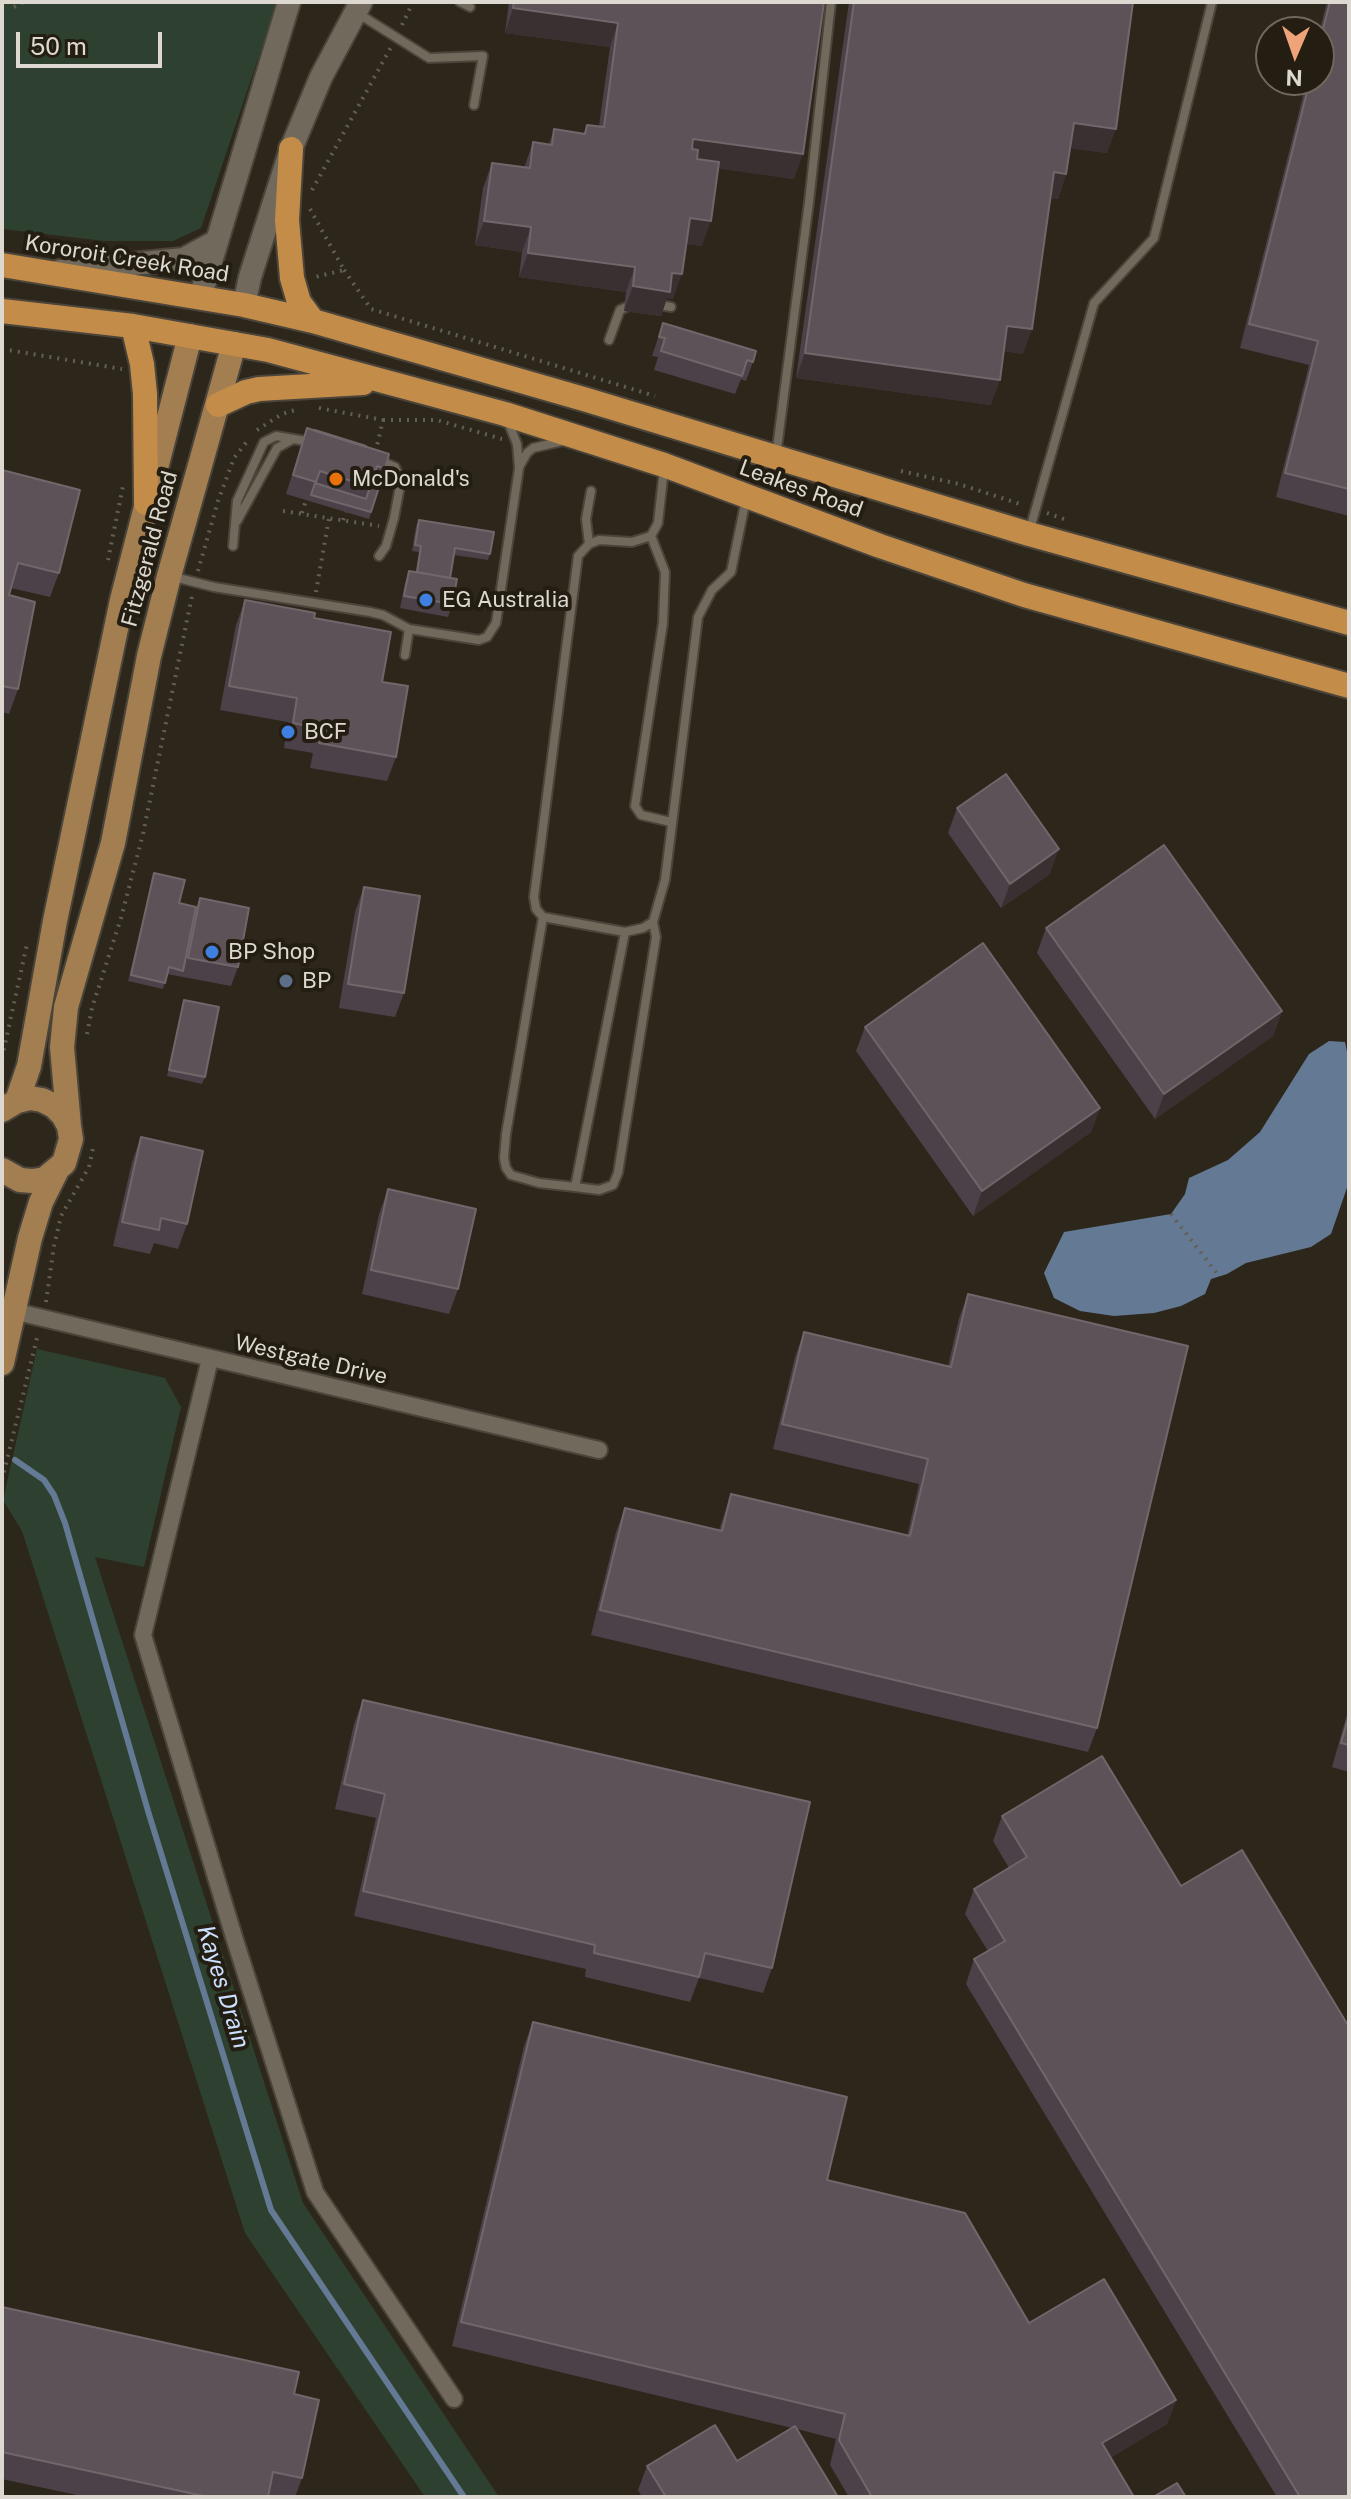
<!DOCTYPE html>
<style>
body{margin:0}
#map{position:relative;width:1351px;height:2499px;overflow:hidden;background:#2d271b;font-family:"Public Sans",sans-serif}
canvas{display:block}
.frame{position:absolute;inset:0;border:4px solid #ddd9d1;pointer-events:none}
.north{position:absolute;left:1255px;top:16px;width:80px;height:80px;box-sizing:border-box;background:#241d12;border:2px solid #6e685e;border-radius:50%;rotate:182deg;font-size:22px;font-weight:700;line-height:32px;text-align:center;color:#ddd9d1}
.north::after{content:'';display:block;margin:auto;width:28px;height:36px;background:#efa378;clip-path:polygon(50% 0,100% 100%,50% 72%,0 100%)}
.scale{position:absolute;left:16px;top:32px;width:146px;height:36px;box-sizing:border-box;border:4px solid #ddd9d1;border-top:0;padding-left:10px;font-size:24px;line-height:28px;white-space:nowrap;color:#ddd9d1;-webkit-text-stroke:6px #241d12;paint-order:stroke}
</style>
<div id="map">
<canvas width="1351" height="2499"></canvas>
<div class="frame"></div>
<div class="north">N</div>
<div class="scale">50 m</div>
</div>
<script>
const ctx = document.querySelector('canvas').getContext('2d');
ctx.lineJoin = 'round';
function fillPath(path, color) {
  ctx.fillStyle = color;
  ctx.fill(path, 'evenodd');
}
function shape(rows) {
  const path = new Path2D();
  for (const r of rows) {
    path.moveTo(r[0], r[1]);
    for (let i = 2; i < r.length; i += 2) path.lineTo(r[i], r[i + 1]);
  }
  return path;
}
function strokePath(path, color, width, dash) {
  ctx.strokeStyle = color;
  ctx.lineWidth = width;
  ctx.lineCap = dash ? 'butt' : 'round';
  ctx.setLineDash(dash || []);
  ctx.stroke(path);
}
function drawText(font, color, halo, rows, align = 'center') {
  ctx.font = font + ' "Public Sans",sans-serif';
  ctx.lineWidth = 8;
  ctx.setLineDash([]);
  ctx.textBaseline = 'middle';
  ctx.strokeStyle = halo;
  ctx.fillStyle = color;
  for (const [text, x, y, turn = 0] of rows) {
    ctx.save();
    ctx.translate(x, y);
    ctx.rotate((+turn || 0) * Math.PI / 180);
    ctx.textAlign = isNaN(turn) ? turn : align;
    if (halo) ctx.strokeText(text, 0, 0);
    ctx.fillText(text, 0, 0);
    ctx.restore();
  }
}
fillPath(shape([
 [2,2,277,2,201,228,173,241,104,241,2,229],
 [37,1349,165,1378,181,1407,144,1567,95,1557,303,2203,499,2497,425,2497,245,2233,22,1531,3,1500]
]), '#2e4130');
fillPath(shape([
 [1329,1041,1345,1042,1349,1061,1349,1182,1331,1234,1311,1247,1246,1263,1227,1274,1211,1279,1205,1294,1181,1306,1154,1313,1114,1316,1080,1311,1054,1298,1044,1273,1064,1232,1171,1214,1185,1194,1189,1178,1228,1160,1260,1132,1309,1054]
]), '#647994');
strokePath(shape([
 [15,1460,44,1480,54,1495,65,1523,148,1811,271,2210,464,2497]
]), '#647994', 6);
const lane = shape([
 [460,2,470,7],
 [359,14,429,58,483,56,474,105],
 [655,304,671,307],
 [609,340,620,310,633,304],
 [776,456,809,202,831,2],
 [378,460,395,467,401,481,394,518,386,546,379,556],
 [519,467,527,453,533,448,567,440],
 [664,469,658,523,651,536,632,542,599,540,589,544,578,556,534,897,536,909,543,917,625,932,643,928,653,922,665,880,698,617,712,590,731,572,746,499],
 [237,521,277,448,293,439],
 [1030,529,1094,303,1154,238,1212,2],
 [651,536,665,572,663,623,635,806,641,815,671,822],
 [589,544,586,519,591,491],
 [233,546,237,501,264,442,276,436,311,442],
 [170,576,214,587,370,612,383,615,409,629,479,640,487,637,496,623,519,468,517,444,507,419],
 [405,655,409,629],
 [543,917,506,1134,504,1158,506,1168,511,1175,539,1183,575,1187,625,932],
 [575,1187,599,1190,613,1185,618,1173,656,937,653,922]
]);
const street = shape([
 [13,1311,599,1450],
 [210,1359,143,1635,234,1937,315,2192,454,2399]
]);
const secondary = shape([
 [60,271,184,259,217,241],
 [200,298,289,2],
 [244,305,250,277,291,149,321,77,361,2]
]);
const primary = shape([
 [17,1101,29,1066,55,921,122,600,190,336],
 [2,1110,17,1101,30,1098,42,1100,54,1106,63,1115,69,1126,71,1139,64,1163,45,1179,32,1181,20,1180,2,1170],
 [69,1126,62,1047,66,1007,113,843,149,656,169,576,234,344],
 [2,1363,30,1238,41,1202,56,1172]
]);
const highway = shape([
 [291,149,287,220,292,278,299,302,313,321],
 [2,265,244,305,313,321,587,400,1029,534,1349,623],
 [2,311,133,326,268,350,505,414,664,465,880,546,1024,595,1349,686],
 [133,326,142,364,145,394,146,503],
 [218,405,246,392,259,389,363,383]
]);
strokePath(lane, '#4a443a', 12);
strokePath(street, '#4a443a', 20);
strokePath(secondary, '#4a443a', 26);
strokePath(primary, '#4a443a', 28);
strokePath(highway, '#4a443a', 28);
strokePath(shape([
 [14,7,24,2],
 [402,25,413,2],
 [312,190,391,47],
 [310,209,344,270,311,278],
 [344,270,371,309,655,396],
 [2,349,122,369],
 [319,408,383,420,376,450],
 [383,420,437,420,502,439],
 [257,430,282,414,295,410],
 [901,471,959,484,1023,505],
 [283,511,379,526],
 [302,513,306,500],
 [1047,513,1069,521],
 [343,520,346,512],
 [108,560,123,486],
 [198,571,218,501,234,458,249,439],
 [316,592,329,518],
 [87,1034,92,1008,121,918,143,834,192,596],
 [2,1058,27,944],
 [1171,1214,1219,1276],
 [46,1302,54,1246,61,1216,89,1167,93,1148],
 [2,1480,38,1334]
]), '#645f54', 4, [2, 6]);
strokePath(lane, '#716a5c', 8);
strokePath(street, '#716a5c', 16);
strokePath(secondary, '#716a5c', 22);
strokePath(primary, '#a37e51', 24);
strokePath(highway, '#c48c49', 24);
fillPath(shape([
 [509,2,824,2,794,179,718,168,702,246,687,244,673,299,667,298,661,316,624,311,626,292,519,277,522,252,475,245,483,188,492,163,524,168,533,142,549,144,554,129,584,133,587,125,599,126,610,47,505,33],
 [849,2,1133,2,1107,153,1070,148,1066,174,1058,199,1050,198,1023,354,1004,351,991,405,796,378],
 [1327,2,1349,2,1349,516,1276,497,1309,365,1240,348,1307,80,1319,80,1319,33],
 [663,323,753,362,746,381,741,379,735,394,654,370,658,357,652,356],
 [307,428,385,469,369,519,286,494],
 [2,470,59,573,50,597,11,588,9,595,18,689,9,714,2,712],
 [419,520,490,554,488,560,454,555,450,578,452,604,448,617,400,608,405,583,409,571,416,572,419,552,412,551,416,526],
 [245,600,314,618,382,682,396,757,387,781,310,768,313,753,284,748,288,722,220,710,236,625],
 [957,808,1050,874,1001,908,948,833],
 [154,873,179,903,195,910,200,898,238,967,231,986,167,974,163,989,128,981],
 [364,887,404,993,395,1017,339,1008,355,912],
 [1046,928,1282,1011,1273,1036,1155,1119,1037,953],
 [184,1000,205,1077,202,1084,167,1076],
 [865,1027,1100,1108,1091,1132,973,1216,856,1051],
 [141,1137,187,1224,178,1249,154,1243,150,1254,113,1246,132,1162],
 [388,1189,458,1289,449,1314,362,1294,379,1214],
 [968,1294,1097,1728,1088,1752,591,1635,616,1532,625,1508,719,1530,731,1494,907,1536,919,1484,773,1449,795,1357,804,1332,948,1366,959,1318],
 [363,1700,772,1968,763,1993,699,1978,690,2002,585,1977,586,1969,354,1916,376,1818,335,1809,354,1724],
 [1349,1707,1349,1772,1332,1767],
 [1102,1756,1349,2497,1277,2497,966,1984,974,1959,988,1951,965,1914,974,1889,1009,1868,993,1841,1002,1816],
 [533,2022,827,2180,1029,2323,1176,2400,1167,2424,1111,2457,1134,2497,849,2497,830,2465,836,2439,797,2429,838,2497,642,2497,638,2490,647,2466,737,2461,792,2428,452,2346,524,2046],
 [2,2307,294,2394,302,2478,295,2497,86,2497,2,2479]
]), '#4d4149');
fillPath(shape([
 [513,8,618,23,610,47,505,33],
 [1074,123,1116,129,1107,153,1065,148],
 [693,139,803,154,794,179,684,164],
 [1054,172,1066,174,1058,199,1045,197],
 [690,218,711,221,702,246,681,243],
 [484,221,531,227,522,252,475,245],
 [528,253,635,267,626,292,519,277],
 [672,273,682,274,673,299,667,298,661,316,624,311,633,286],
 [1007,326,1032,329,1023,354,998,350],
 [805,353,1000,380,991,405,796,378],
 [1059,849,1050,874,1001,908,1010,884],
 [1282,1011,1273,1036,1155,1119,1164,1094],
 [1100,1108,1091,1132,973,1216,982,1191],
 [1176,2400,1167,2424,1094,2468,1102,2443]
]), '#3a3031');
const building = shape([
 [514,2,824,2,803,154,693,139,692,149,698,150,697,159,719,162,711,221,690,218,682,274,672,273,670,292,633,286,635,267,528,253,531,227,484,221,492,163,530,168,533,142,552,145,554,129,585,134,587,125,604,127,618,23,513,8,514,2],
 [854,2,1133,2,1116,129,1074,123,1066,174,1054,172,1032,329,1007,326,1000,380,805,353,854,2],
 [1330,2,1349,2,1349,489,1285,473,1318,341,1249,324,1310,80,1319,80,1319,44,1330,2],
 [663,323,756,351,753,362,747,360,742,376,661,351,665,338,659,337,663,323],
 [307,428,389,454,385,469,377,466,370,487,320,471,316,482,293,475,307,428],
 [315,430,366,446,366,447,315,431,315,430],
 [2,470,80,490,59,573,18,563,9,595,35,602,18,689,2,686,2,470],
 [373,478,381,481,371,512,311,495,315,483,366,499,373,478],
 [419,520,494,532,490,554,455,548,450,578,417,572,421,546,415,545,419,520],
 [409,571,457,579,452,604,404,596,409,571],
 [245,600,315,613,314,618,391,632,382,682,408,686,396,757,319,743,322,729,293,723,297,698,229,686,245,600],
 [1006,774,1059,849,1010,884,957,808,1006,774],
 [1164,845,1282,1011,1164,1094,1046,928,1164,845],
 [154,873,185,880,179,903,196,907,183,971,169,967,165,983,131,975,154,873],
 [364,887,420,896,404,993,348,984,364,887],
 [200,898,249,908,238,967,188,958,200,898],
 [983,943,1100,1108,982,1191,865,1027,983,943],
 [184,1000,219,1007,205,1077,169,1070,184,1000],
 [141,1137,203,1151,187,1224,161,1218,159,1230,122,1222,141,1137],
 [388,1189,476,1209,458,1289,371,1270,388,1189],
 [968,1294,1188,1346,1097,1728,600,1610,625,1508,722,1531,731,1494,910,1536,928,1459,782,1424,804,1332,951,1367,968,1294],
 [363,1700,810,1802,772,1968,705,1953,699,1977,594,1953,595,1945,363,1891,385,1794,344,1784,363,1700],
 [1349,1715,1349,1745,1341,1743,1349,1715],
 [1102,1756,1181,1886,1242,1850,1349,2027,1349,2497,1300,2497,974,1959,1005,1941,974,1889,1027,1857,1002,1816,1102,1756],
 [533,2022,847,2097,827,2180,965,2213,1029,2323,1104,2279,1176,2400,1102,2443,1134,2497,872,2497,839,2440,845,2414,461,2322,533,2022],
 [2,2307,299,2372,294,2394,319,2400,302,2478,273,2472,268,2497,208,2497,2,2452,2,2307],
 [715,2425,737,2461,795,2426,838,2497,666,2497,647,2466,715,2425],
 [1177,2483,1186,2497,1153,2497,1177,2483]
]);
fillPath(building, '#5c5258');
strokePath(building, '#70676b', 2);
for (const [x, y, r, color] of [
 [336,479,8,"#e8710a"],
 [426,600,8,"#3f7fe0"],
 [288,732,8,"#3f7fe0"],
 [212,952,8,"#3f7fe0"],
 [286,981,8,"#5c6f8a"]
]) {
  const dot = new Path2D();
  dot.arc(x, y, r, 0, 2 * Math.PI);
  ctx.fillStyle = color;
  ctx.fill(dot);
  strokePath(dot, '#241d12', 3);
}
drawText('22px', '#ddd9d1', '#241d12', [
 ["Kororoit Creek Road",127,259,9],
 ["Leakes Road",801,489,20],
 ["Fitzgerald Road",150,549,-75],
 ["Westgate Drive",311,1360,13]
]);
drawText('22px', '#ddd9d1', '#241d12', [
 ["McDonald's",352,479],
 ["EG Australia",442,600],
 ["BCF",304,732],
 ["BP Shop",228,952],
 ["BP",302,981]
], 'left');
drawText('italic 24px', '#cae0fe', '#241d12', [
 ["Kayes Drain",223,1987,73]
]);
</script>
